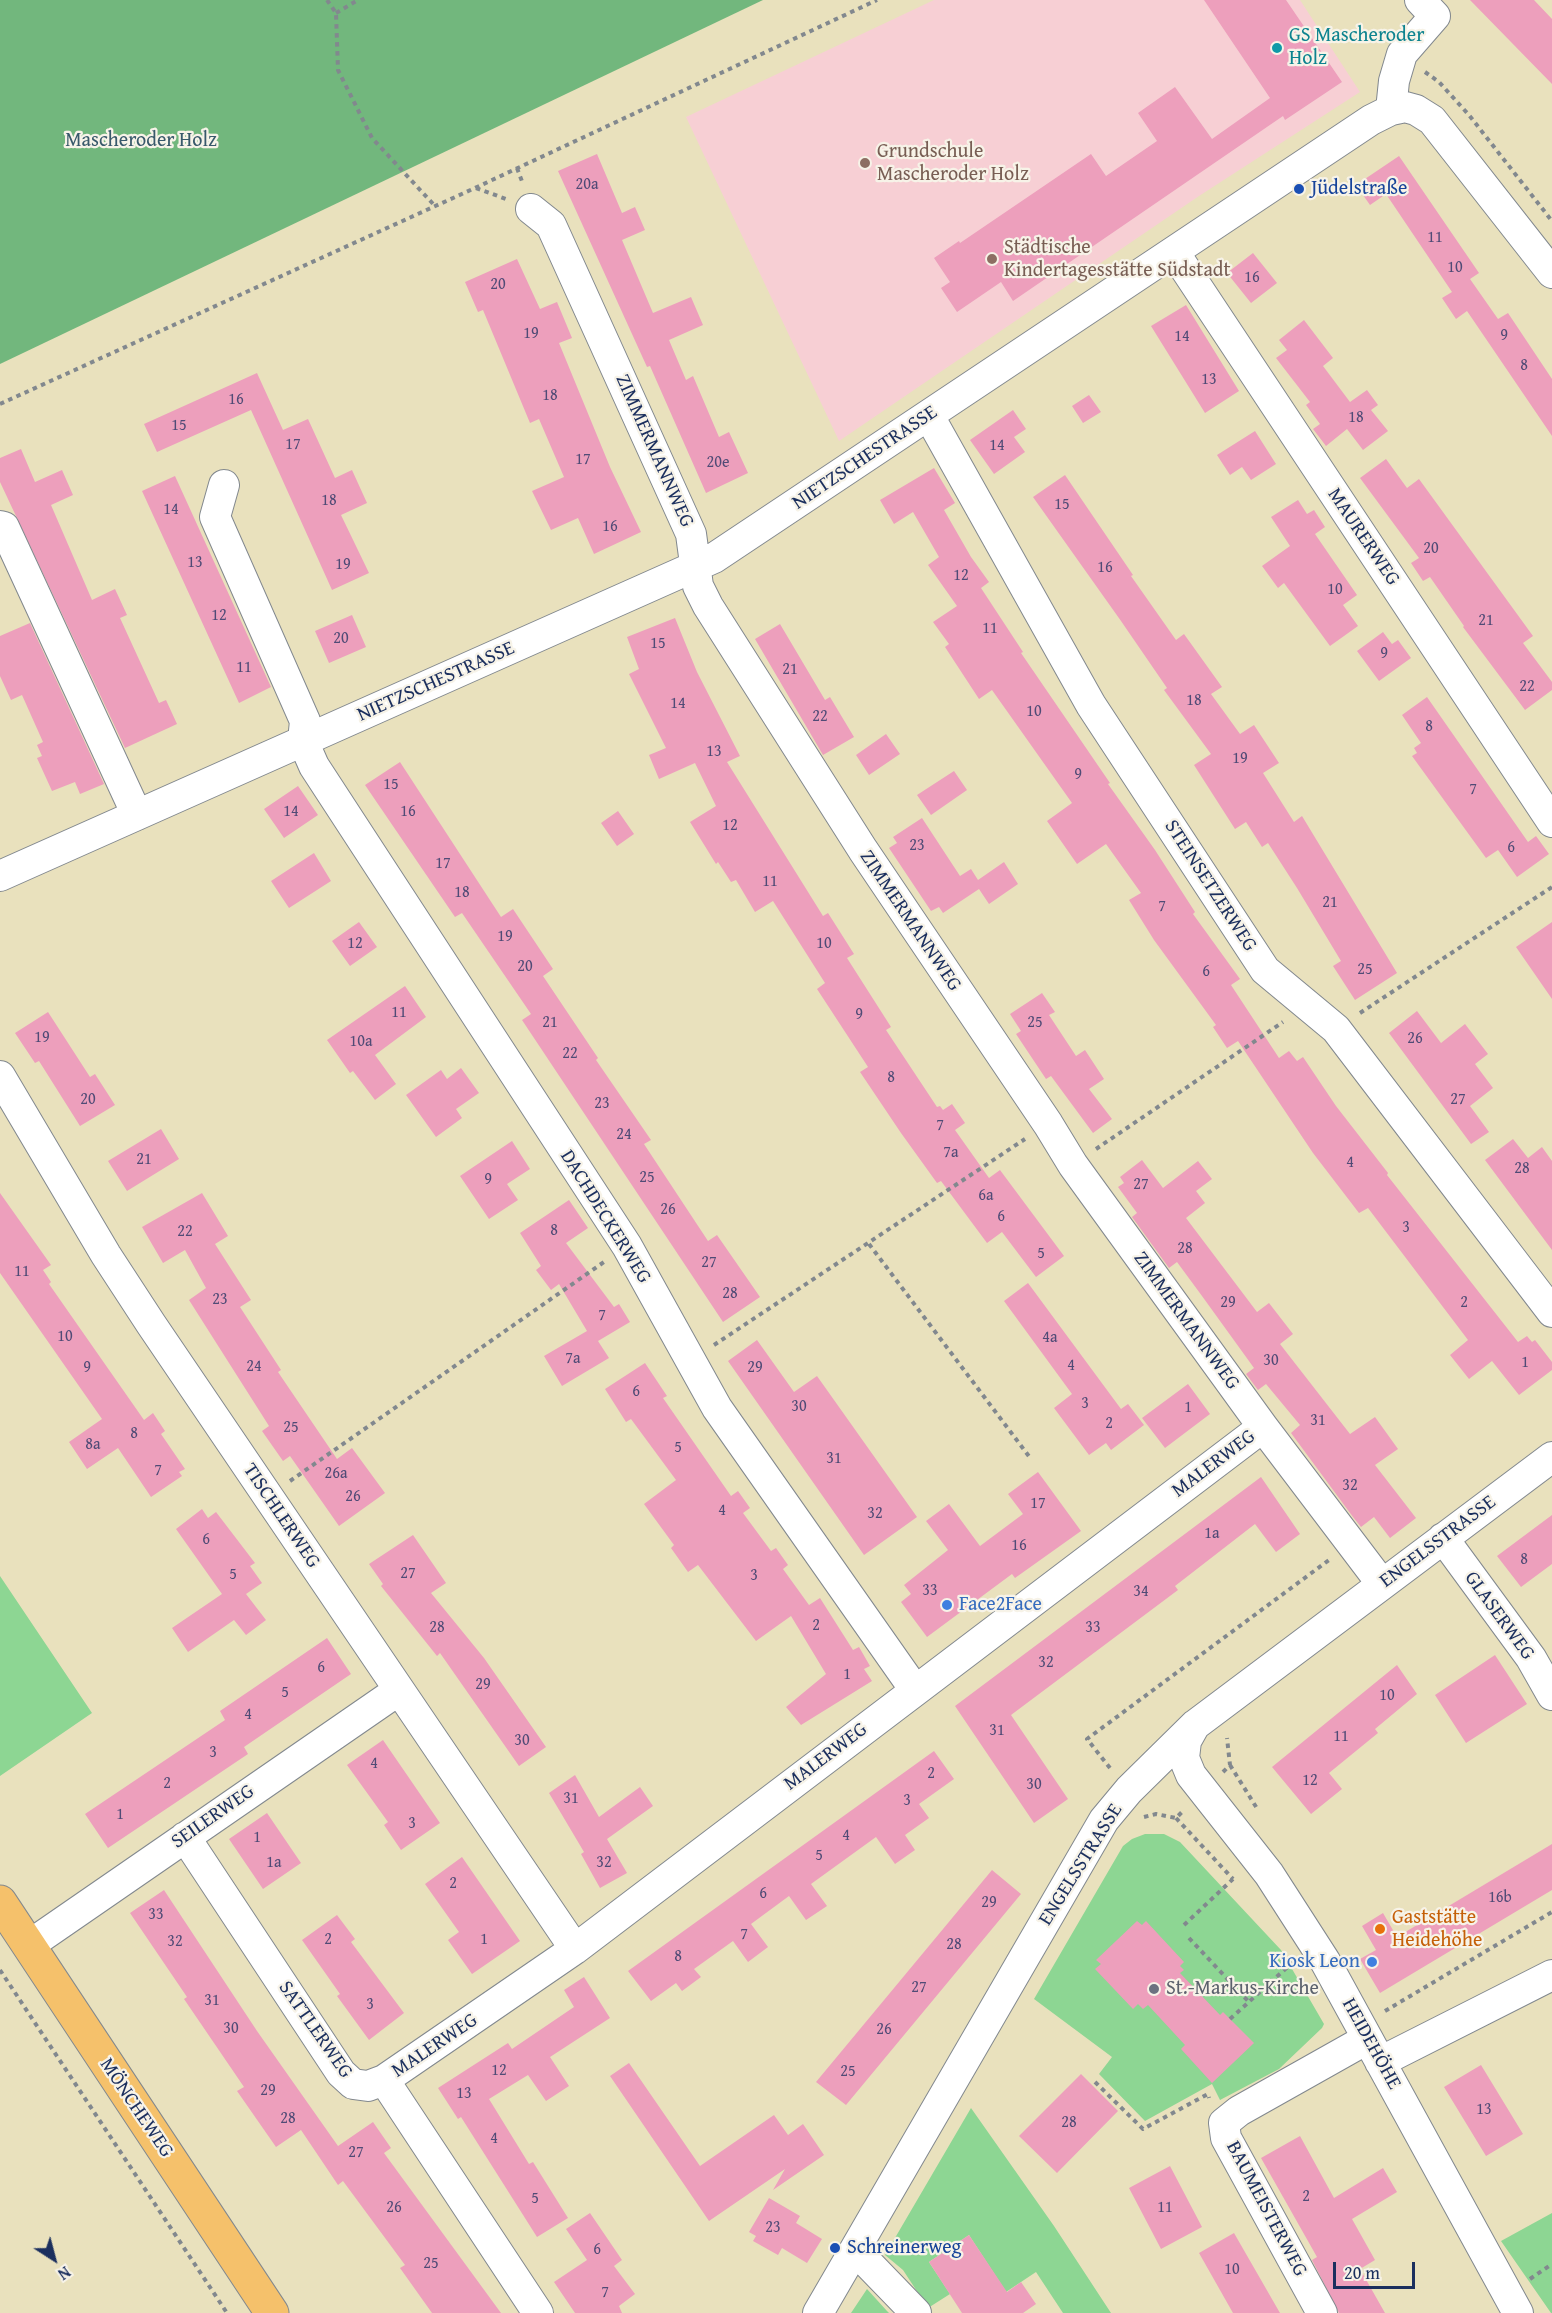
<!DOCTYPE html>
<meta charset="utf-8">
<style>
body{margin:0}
#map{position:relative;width:1552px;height:2313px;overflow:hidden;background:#e9e1bd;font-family:"Gentium Book Plus",serif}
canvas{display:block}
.north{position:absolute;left:24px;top:2229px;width:60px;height:60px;-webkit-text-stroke:4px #f7f3e8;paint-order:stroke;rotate:144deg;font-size:16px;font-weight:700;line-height:24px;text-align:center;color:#1b2f5e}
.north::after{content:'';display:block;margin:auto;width:21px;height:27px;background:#1b2f5e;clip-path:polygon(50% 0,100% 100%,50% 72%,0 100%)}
.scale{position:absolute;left:1333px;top:2262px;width:82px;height:27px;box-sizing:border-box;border:3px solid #1b2f5e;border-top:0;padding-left:8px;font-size:18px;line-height:21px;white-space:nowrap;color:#1b2f5e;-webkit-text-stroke:4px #f7f3e8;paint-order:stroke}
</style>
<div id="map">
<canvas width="1552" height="2313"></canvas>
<div class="north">N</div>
<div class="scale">20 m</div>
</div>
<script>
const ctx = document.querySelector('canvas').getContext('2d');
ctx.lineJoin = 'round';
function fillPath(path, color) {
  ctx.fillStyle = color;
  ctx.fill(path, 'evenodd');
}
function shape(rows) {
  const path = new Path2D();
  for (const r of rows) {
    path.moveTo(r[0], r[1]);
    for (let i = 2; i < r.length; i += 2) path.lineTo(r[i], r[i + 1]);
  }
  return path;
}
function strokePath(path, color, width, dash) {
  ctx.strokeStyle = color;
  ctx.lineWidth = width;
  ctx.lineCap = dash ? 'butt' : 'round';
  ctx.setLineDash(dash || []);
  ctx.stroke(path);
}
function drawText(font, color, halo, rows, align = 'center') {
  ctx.font = font + ' "Gentium Book Plus",serif';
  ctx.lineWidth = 4.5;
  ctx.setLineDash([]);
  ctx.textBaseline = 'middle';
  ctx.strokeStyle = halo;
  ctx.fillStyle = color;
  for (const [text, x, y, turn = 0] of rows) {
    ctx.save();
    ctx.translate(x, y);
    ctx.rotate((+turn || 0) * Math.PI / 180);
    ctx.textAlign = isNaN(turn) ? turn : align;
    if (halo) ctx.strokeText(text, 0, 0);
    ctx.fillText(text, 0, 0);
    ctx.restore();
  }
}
fillPath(shape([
 [934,0,1300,0,1360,92,1199,196,839,441,686,117]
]), '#f7cfd4');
fillPath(shape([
 [0,1576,92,1713,0,1776],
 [1145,1834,1164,1834,1180,1842,1281,1950,1324,2024,1322,2028,1279,2069,1220,2100,1212,2084,1145,2121,1099,2074,1112,2057,1034,1999,1123,1846,1132,1839],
 [971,2108,1054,2226,1111,2313,1063,2313,1036,2272,1006,2292,969,2235,929,2262,950,2294,928,2308,903,2270,885,2255],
 [1552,2213,1552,2313,1551,2313,1501,2241],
 [867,2289,887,2311,889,2313,851,2313]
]), '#8dd693');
fillPath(shape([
 [0,0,763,0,0,364]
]), '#72b77d');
fillPath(shape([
 [1204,0,1286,0,1342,82,1285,120,1283,116,1013,301,1001,282,957,312,941,288,950,282,934,258,959,241,960,243,1091,154,1106,176,1157,141,1138,113,1175,87,1212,139,1270,98],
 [1470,0,1534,0,1552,19,1552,84],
 [597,154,622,213,635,207,645,230,622,240,653,313,691,297,703,325,669,340,686,380,693,376,719,437,729,432,748,473,706,493,650,366,647,367,558,171],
 [1399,156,1479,273,1470,279,1498,319,1508,313,1552,379,1552,436,1467,311,1456,319,1442,298,1452,292,1386,194,1370,205,1356,185],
 [1253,253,1277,283,1251,303,1227,273],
 [517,259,540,309,557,302,572,338,559,343,610,467,641,532,594,554,578,518,551,530,532,491,564,477,539,419,530,423,483,310,478,312,465,282],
 [1186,305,1239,391,1205,413,1151,326],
 [1304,320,1333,358,1323,366,1350,402,1367,390,1378,405,1371,410,1388,431,1363,450,1347,429,1326,446,1313,429,1320,424,1306,405,1310,402,1276,358,1287,350,1279,340],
 [257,373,283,430,308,419,335,478,352,470,367,503,341,515,369,573,332,590,251,410,157,452,144,424],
 [1089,395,1101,412,1083,423,1072,406],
 [1013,410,1026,429,1014,437,1025,452,994,474,970,440],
 [1255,431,1276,464,1251,480,1242,467,1230,475,1217,455],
 [21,449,35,482,62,470,73,495,51,505,92,600,115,589,127,615,120,618,159,703,166,700,177,724,125,748,0,482,0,458],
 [1386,459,1407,488,1419,479,1533,636,1523,643,1552,682,1552,690,1525,710,1463,627,1464,626,1430,577,1423,581,1411,563,1419,558,1360,478],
 [934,468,955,503,944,510,971,557,989,582,981,588,1023,652,1021,653,1110,783,1108,784,1155,850,1195,912,1193,914,1240,979,1231,985,1279,1058,1289,1051,1297,1061,1303,1057,1336,1106,1388,1173,1387,1175,1518,1342,1527,1336,1532,1342,1535,1340,1552,1362,1552,1370,1519,1395,1492,1361,1469,1379,1450,1355,1468,1340,1368,1208,1359,1213,1313,1153,1238,1041,1227,1048,1213,1027,1216,1025,1154,940,1129,900,1141,893,1106,844,1077,864,1047,821,1072,803,992,690,979,699,945,647,949,644,933,622,957,606,928,565,939,557,913,512,894,524,880,500],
 [1065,475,1133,575,1131,576,1176,640,1184,634,1222,687,1211,694,1240,734,1254,725,1279,763,1263,773,1294,822,1302,816,1397,973,1355,1000,1333,966,1341,961,1297,888,1268,843,1262,847,1246,822,1235,829,1194,765,1211,754,1164,690,1167,688,1121,621,1033,497],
 [175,476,271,687,239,703,142,491],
 [1298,500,1307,514,1314,510,1325,527,1315,534,1357,595,1343,605,1358,626,1330,646,1284,583,1278,588,1262,566,1290,546,1271,517],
 [352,615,366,647,329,663,315,631],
 [675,618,697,672,740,756,727,762,823,916,828,913,854,954,847,958,891,1027,886,1030,937,1107,940,1106,943,1110,952,1104,965,1123,955,1130,989,1178,1000,1170,1064,1256,1036,1277,1002,1232,987,1243,941,1181,937,1183,901,1133,860,1072,868,1067,817,989,825,983,773,901,755,912,736,880,731,882,718,862,716,864,690,822,716,806,695,763,659,779,649,755,666,748,629,674,639,669,627,637],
 [30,623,104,784,80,794,75,782,52,791,37,758,42,756,37,745,43,742,22,695,11,700,0,676,0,636],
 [780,624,825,700,830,697,854,737,823,755,755,639],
 [1383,632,1392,644,1398,640,1411,658,1379,681,1357,651],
 [1427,697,1528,842,1536,836,1549,854,1517,877,1498,850,1486,858,1412,756,1417,753,1414,748,1421,743,1402,715],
 [886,734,900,754,869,775,856,755],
 [400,762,501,917,513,909,553,969,543,976,598,1058,596,1060,651,1140,644,1144,708,1241,717,1235,760,1297,723,1322,522,1020,531,1014,462,913,455,917,365,785],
 [954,771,967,790,931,815,917,795],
 [298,786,318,815,284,838,264,809],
 [618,811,634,834,617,846,601,823],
 [922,818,960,876,971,869,978,880,1004,862,1018,884,989,904,979,889,943,913,939,907,931,911,889,848,897,843,893,837],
 [314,853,331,881,289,908,271,881],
 [359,922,377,947,350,966,332,941],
 [1552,922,1552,999,1516,947],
 [405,986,426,1017,375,1055,396,1084,375,1100,353,1071,350,1073,327,1040],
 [1042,993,1055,1012,1049,1015,1076,1056,1085,1050,1104,1079,1089,1089,1112,1119,1093,1133,1051,1076,1046,1079,1016,1034,1021,1031,1010,1014],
 [1417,1011,1441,1043,1465,1024,1488,1054,1475,1064,1493,1088,1470,1106,1489,1132,1471,1144,1389,1033],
 [48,1012,90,1077,95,1074,115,1105,80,1126,39,1061,35,1063,15,1033],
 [461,1068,479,1093,456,1109,462,1118,436,1137,406,1095,441,1070,447,1079],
 [161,1129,179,1159,127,1191,108,1161],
 [1513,1139,1528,1158,1542,1147,1552,1161,1552,1250,1485,1160],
 [512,1141,530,1169,507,1184,518,1200,489,1219,460,1176],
 [1142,1160,1163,1188,1198,1161,1212,1179,1196,1191,1205,1203,1186,1218,1257,1312,1269,1303,1293,1334,1280,1344,1350,1434,1375,1417,1398,1449,1375,1465,1416,1518,1390,1538,1374,1517,1361,1527,1353,1517,1291,1433,1300,1425,1266,1384,1258,1390,1246,1374,1254,1368,1202,1296,1177,1262,1169,1268,1132,1217,1137,1213,1118,1187,1124,1183,1120,1177],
 [0,1193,51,1265,43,1270,51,1282,49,1284,144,1420,153,1413,165,1431,161,1434,185,1469,179,1472,182,1476,151,1497,118,1448,87,1469,69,1442,102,1419,0,1273],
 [202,1193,228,1236,215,1244,251,1300,240,1307,281,1370,278,1372,337,1459,352,1448,385,1493,339,1526,290,1456,283,1461,262,1431,269,1426,189,1300,206,1288,185,1250,163,1263,142,1227],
 [569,1200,588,1228,566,1243,614,1307,619,1304,630,1322,598,1341,609,1358,562,1386,544,1356,587,1331,559,1284,551,1290,536,1270,541,1266,520,1233],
 [1028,1283,1121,1409,1128,1404,1144,1425,1111,1450,1106,1443,1089,1455,1054,1408,1072,1394,1004,1301],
 [757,1340,794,1392,817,1376,917,1517,864,1555,728,1361],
 [645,1363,667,1396,663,1398,731,1496,738,1491,750,1508,743,1513,771,1551,776,1548,788,1565,783,1569,809,1605,820,1598,853,1650,859,1647,870,1666,864,1669,872,1681,801,1725,786,1707,826,1674,791,1616,756,1641,698,1565,688,1572,671,1548,674,1545,644,1504,676,1480,631,1419,626,1422,605,1389],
 [1188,1384,1210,1414,1165,1448,1142,1418],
 [1038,1472,1081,1531,1015,1578,1012,1574,927,1637,901,1602,911,1594,904,1585,948,1550,926,1521,949,1504,980,1546,1023,1514,1008,1494],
 [1261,1477,1300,1534,1276,1552,1255,1524,1175,1586,1178,1590,1011,1715,1068,1799,1034,1823,955,1706],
 [202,1509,208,1518,216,1512,255,1563,250,1566,262,1583,246,1594,266,1620,246,1635,234,1620,188,1652,172,1628,222,1594,176,1529],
 [1552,1515,1552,1564,1521,1587,1497,1556],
 [413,1535,446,1583,431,1593,484,1658,546,1747,519,1766,440,1653,437,1656,381,1586,383,1584,369,1564],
 [327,1638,351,1674,244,1747,248,1754,108,1848,85,1814,225,1720,220,1711],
 [1495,1655,1527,1704,1466,1743,1435,1695],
 [1397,1665,1417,1694,1375,1729,1378,1733,1329,1773,1342,1789,1311,1814,1272,1767],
 [383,1740,440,1823,401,1850,384,1825,388,1822,347,1765],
 [934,1751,954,1779,919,1804,929,1818,905,1835,915,1850,895,1864,876,1837,811,1884,827,1906,806,1920,789,1896,751,1924,768,1947,748,1962,733,1941,694,1969,701,1977,682,1991,676,1983,651,2001,628,1971],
 [575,1775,599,1817,640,1787,653,1806,607,1839,627,1873,600,1888,581,1854,584,1852,549,1793],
 [267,1813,301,1863,263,1889,229,1839],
 [1552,1844,1552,1890,1380,1993,1360,1959,1376,1950,1362,1926,1383,1913,1397,1937],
 [462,1857,520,1941,472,1974,448,1940,459,1932,425,1884],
 [992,1870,1021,1894,846,2105,816,2082],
 [164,1890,257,2031,338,2146,373,2122,391,2148,384,2153,501,2313,432,2313,400,2268,405,2265,343,2181,338,2185,301,2130,276,2147,237,2091,244,2087,184,1999,187,1997,130,1913],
 [337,1915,355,1939,351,1942,404,2013,369,2040,337,1996,340,1994,302,1940],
 [1137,1921,1142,1925,1146,1921,1184,1962,1180,1966,1184,1970,1180,1973,1220,2015,1223,2012,1254,2043,1212,2083,1181,2049,1185,2045,1148,2005,1143,2009,1138,2004,1133,2009,1095,1969,1101,1964,1096,1960],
 [584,1977,610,2018,550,2057,569,2086,546,2101,528,2075,489,2099,529,2164,533,2162,568,2218,537,2237,461,2117,458,2119,438,2088,508,2043,512,2049,574,2007,564,1990],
 [629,2063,700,2166,774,2115,788,2135,803,2124,824,2155,773,2190,785,2169,709,2221,610,2076],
 [1481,2065,1523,2134,1486,2156,1444,2087],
 [1081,2074,1118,2111,1057,2173,1019,2136],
 [1300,2136,1334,2198,1383,2168,1397,2192,1352,2219,1375,2260,1360,2269,1385,2313,1339,2313,1312,2260,1317,2257,1261,2158],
 [1170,2166,1202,2227,1161,2249,1129,2188],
 [769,2198,800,2216,796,2223,822,2239,807,2263,782,2248,778,2255,753,2241,756,2236,749,2232],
 [590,2213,622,2260,614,2266,635,2294,619,2306,622,2313,575,2313,554,2282,587,2260,566,2229],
 [1234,2233,1280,2313,1233,2313,1199,2253],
 [969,2235,1007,2292,1021,2282,1036,2304,1023,2313,962,2313,929,2262]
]), '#ed9fbc');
const minor = shape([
 [1391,110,1394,81,1402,54,1435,16,1420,0],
 [531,209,551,225,691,534,698,586,708,606,863,850,1048,1124,1073,1165,1263,1427,1382,1584],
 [1174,252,1552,822],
 [929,416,1091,705,1265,970,1336,1029,1552,1312],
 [224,485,215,517,305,721,303,741,314,766,627,1246,717,1408,915,1690],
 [0,526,4,527,137,815],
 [0,876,714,558,1371,120,1391,110,1405,107,1416,110,1432,120,1552,273],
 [0,1076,106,1255,151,1324,575,1949],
 [1443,1538,1531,1658,1552,1695],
 [1195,1725,1186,1741,1184,1758,1191,1775,1269,1874,1325,1961,1518,2313],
 [185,1837,341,2073,353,2084,368,2086,384,2080,538,2313],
 [28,1946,399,1690],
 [1380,2062,1552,1975],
 [384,2080,575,1949,1263,1427],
 [856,2251,916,2313],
 [818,2313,1104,1820,1129,1790,1195,1725,1552,1457],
 [1322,2313,1226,2138,1224,2123,1239,2111,1367,2039]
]);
const major = shape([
 [0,1902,272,2313]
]);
strokePath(minor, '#82888e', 32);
strokePath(major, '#82888e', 35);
strokePath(shape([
 [327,0,336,13,338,70,372,138,435,206],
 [336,13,358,0],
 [1425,72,1439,82,1469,115,1552,221],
 [517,168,523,184],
 [476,188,506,199],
 [0,404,475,188,877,0],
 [1360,1013,1552,887],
 [1096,1149,1283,1022],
 [869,1244,1031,1459],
 [714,1345,1025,1139],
 [290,1481,604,1262],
 [1230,1765,1258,1810],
 [1110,1768,1087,1739,1329,1560],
 [1223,1772,1230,1765,1227,1738],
 [1144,1817,1156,1814,1176,1818,1183,1811],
 [1176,1818,1233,1879],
 [1184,1925,1233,1879],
 [1189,1938,1249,2002],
 [0,1970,227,2313],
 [1385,2011,1552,1912],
 [1230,2019,1293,1962],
 [1095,2082,1143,2129,1208,2094,1209,2098],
 [1530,2279,1552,2264]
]), '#82888e', 4, [4.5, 4.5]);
strokePath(minor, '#fff', 30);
strokePath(major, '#f5c16b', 33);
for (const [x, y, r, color] of [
 [1277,48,6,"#0f9aa8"],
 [865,163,6,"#8d6e63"],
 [1299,189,6,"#1a4fb4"],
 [992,259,6,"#8d6e63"],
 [947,1605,6,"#3f7fe0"],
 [1380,1929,6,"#e8710a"],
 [1372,1962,6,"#3f7fe0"],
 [1154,1989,6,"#6b7280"],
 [835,2248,6,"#1a4fb4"]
]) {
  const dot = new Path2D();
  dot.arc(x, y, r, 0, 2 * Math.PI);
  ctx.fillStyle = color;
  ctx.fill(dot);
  strokePath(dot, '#f7f3e8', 2);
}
drawText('16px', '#504b76', null, [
 ["20a",587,185],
 ["11",1435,238],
 ["10",1455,268],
 ["16",1252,278],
 ["20",498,285],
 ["19",531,334],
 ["9",1504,336],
 ["14",1182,337],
 ["8",1524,366],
 ["13",1209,380],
 ["18",550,396],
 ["16",236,400],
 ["18",1356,418],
 ["15",179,426],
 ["17",293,445],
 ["14",997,446],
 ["17",583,460],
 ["20e",718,463],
 ["18",329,501],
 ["15",1062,505],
 ["14",171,510],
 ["16",610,527],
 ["20",1431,549],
 ["13",195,563],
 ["19",343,565],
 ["16",1105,568],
 ["12",961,576],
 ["10",1335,590],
 ["12",219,616],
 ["21",1486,621],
 ["11",990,629],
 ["20",341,639],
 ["15",658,644],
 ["9",1384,654],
 ["11",244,668],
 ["21",790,670],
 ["22",1527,687],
 ["18",1194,701],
 ["14",678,704],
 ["10",1034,712],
 ["22",820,717],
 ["8",1429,727],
 ["13",714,752],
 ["19",1240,759],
 ["9",1078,775],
 ["15",391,785],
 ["7",1473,790],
 ["14",291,812],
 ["16",408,812],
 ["12",730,826],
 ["23",917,846],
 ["6",1511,848],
 ["17",443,864],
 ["11",770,882],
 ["18",462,893],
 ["21",1330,903],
 ["7",1162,907],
 ["19",505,937],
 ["12",355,944],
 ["10",824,944],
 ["20",525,967],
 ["25",1365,970],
 ["6",1206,972],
 ["11",399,1013],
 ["9",859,1015],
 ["21",550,1023],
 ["25",1035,1023],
 ["19",42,1038],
 ["26",1415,1039],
 ["10a",361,1042],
 ["22",570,1054],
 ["8",891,1078],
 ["20",88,1100],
 ["27",1458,1100],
 ["23",602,1104],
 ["7",940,1126],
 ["24",624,1135],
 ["7a",951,1153],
 ["21",144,1160],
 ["4",1350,1163],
 ["28",1522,1169],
 ["25",647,1178],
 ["9",488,1180],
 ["27",1141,1185],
 ["6a",986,1196],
 ["26",668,1210],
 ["6",1001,1217],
 ["3",1406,1228],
 ["8",554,1231],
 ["22",185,1232],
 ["28",1185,1249],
 ["5",1041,1254],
 ["27",709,1263],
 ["11",22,1272],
 ["28",730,1294],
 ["23",220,1300],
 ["29",1228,1303],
 ["2",1464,1303],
 ["7",602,1316],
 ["10",65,1337],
 ["4a",1050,1338],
 ["7a",573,1359],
 ["30",1271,1361],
 ["1",1525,1363],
 ["4",1071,1366],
 ["24",254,1367],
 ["9",87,1368],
 ["29",755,1368],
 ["6",636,1392],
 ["3",1085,1404],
 ["30",799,1407],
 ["1",1188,1408],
 ["31",1318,1421],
 ["2",1109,1424],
 ["25",291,1428],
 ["8",134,1434],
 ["8a",93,1445],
 ["5",678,1448],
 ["31",834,1459],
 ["7",158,1471],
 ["26a",336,1474],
 ["32",1350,1486],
 ["26",353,1497],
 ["17",1038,1504],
 ["4",722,1511],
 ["32",875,1514],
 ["1a",1212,1534],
 ["6",206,1540],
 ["16",1019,1546],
 ["8",1524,1560],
 ["27",408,1574],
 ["5",233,1575],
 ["3",754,1576],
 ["33",930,1591],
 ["34",1141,1592],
 ["2",816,1626],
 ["28",437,1628],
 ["33",1093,1628],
 ["32",1046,1663],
 ["6",321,1668],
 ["1",847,1675],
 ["29",483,1685],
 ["5",285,1693],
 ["10",1387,1696],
 ["4",248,1715],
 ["31",997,1731],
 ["11",1341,1737],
 ["30",522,1741],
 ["3",213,1753],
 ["4",374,1764],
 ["2",931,1774],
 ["12",1310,1781],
 ["2",167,1784],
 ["30",1034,1785],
 ["31",571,1799],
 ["3",907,1801],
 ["1",120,1815],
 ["3",412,1824],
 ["4",846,1836],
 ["1",257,1838],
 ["5",819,1856],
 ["1a",274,1863],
 ["32",604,1863],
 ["2",453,1884],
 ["6",763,1894],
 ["16b",1500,1898],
 ["29",989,1903],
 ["33",156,1915],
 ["7",744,1935],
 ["2",328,1940],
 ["1",484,1940],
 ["32",175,1942],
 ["28",954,1945],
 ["8",678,1957],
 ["27",919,1988],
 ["31",212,2001],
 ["3",370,2005],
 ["30",231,2029],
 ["26",884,2030],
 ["12",499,2071],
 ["25",848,2072],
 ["29",268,2091],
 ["13",464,2094],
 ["13",1484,2110],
 ["28",288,2119],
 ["28",1069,2123],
 ["4",494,2139],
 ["27",356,2153],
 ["2",1306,2197],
 ["5",535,2199],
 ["26",394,2208],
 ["11",1165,2208],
 ["23",773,2228],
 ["6",597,2250],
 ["25",431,2264],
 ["10",1232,2270],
 ["7",605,2293]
]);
drawText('20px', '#0d838f', '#f7f3e8', [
 ["GS Mascheroder",1289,36],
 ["Holz",1289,59]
], 'left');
drawText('20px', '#38596b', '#f7f3e8', [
 ["Mascheroder Holz",141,141]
]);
drawText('20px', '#785e54', '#f7f3e8', [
 ["Grundschule",877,152],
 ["Mascheroder Holz",877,175],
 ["Städtische",1004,248],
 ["Kindertagesstätte Südstadt",1004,271]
], 'left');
drawText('20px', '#164399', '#f7f3e8', [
 ["Jüdelstraße",1311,189],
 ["Schreinerweg",847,2248]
], 'left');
drawText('20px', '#1b2f5e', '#f7f3e8', [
 ["ZIMMERMANNWEG",654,451,66],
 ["NIETZSCHESTRASSE",865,458,-34],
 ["MAURERWEG",1363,537,56],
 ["NIETZSCHESTRASSE",436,682,-24],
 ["STEINSETZERWEG",1210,886,57],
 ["ZIMMERMANNWEG",910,921,56],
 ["DACHDECKERWEG",605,1217,58],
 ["ZIMMERMANNWEG",1186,1321,54],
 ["MALERWEG",1214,1464,-37],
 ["TISCHLERWEG",281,1516,56],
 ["ENGELSSTRASSE",1438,1542,-37],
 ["GLASERWEG",1499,1616,54],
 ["MALERWEG",826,1757,-37],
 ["SEILERWEG",213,1817,-35],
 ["ENGELSSTRASSE",1081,1865,-58],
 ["SATTLERWEG",315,2030,55],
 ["HEIDEHÖHE",1371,2044,61],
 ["MALERWEG",435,2046,-34],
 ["MÖNCHEWEG",136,2108,56],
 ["BAUMEISTERWEG",1266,2209,62]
]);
drawText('20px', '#366cbe', '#f7f3e8', [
 ["Face2Face",959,1605],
 ["Kiosk Leon",1360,1962,"right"]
], 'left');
drawText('20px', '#c56008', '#f7f3e8', [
 ["Gaststätte",1392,1918],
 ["Heidehöhe",1392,1941]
], 'left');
drawText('20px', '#5b616d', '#f7f3e8', [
 ["St.-Markus-Kirche",1166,1989]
], 'left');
</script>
